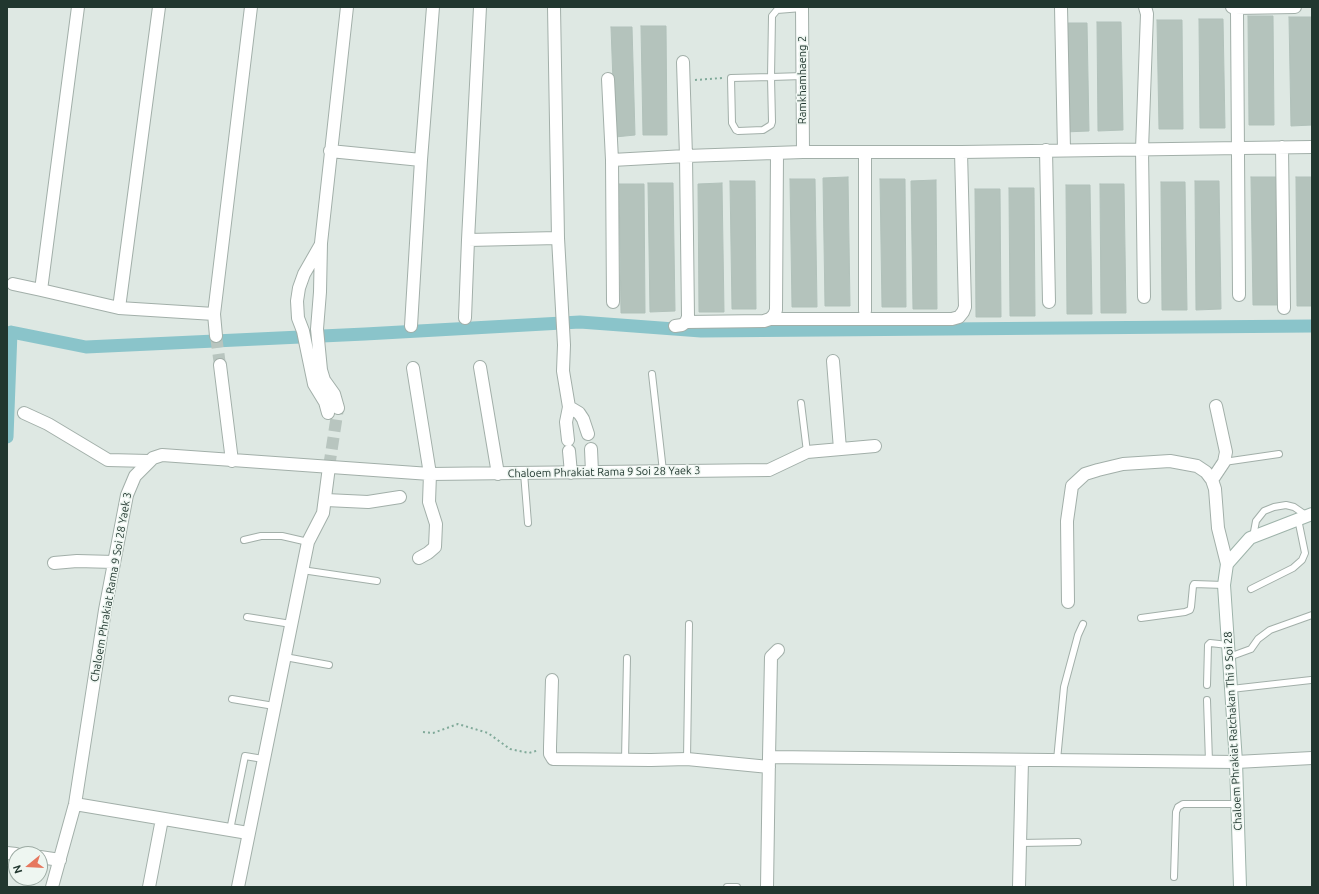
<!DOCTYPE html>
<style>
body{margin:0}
#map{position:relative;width:1319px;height:894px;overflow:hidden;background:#dee8e3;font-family:Ubuntu,sans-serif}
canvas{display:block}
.frame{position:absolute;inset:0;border:8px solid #21372f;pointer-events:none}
.north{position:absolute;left:8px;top:846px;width:40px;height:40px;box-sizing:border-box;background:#eef6f1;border:1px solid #9caaa3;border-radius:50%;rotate:252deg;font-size:11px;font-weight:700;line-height:16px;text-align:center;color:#21372f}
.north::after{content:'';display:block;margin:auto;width:14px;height:18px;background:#e6775e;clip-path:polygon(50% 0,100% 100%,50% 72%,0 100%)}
</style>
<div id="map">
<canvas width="1319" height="894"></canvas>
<div class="frame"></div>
<div class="north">N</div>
</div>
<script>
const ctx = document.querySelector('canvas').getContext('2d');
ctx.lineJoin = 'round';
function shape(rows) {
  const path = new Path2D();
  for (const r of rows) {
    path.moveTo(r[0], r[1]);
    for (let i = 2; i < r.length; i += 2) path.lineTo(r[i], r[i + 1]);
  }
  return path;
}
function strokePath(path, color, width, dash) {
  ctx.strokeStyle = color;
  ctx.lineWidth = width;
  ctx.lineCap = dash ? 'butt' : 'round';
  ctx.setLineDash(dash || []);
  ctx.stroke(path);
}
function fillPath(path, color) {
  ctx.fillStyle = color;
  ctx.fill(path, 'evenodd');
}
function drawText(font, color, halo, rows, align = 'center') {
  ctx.font = font + ' Ubuntu,sans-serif';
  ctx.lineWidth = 3;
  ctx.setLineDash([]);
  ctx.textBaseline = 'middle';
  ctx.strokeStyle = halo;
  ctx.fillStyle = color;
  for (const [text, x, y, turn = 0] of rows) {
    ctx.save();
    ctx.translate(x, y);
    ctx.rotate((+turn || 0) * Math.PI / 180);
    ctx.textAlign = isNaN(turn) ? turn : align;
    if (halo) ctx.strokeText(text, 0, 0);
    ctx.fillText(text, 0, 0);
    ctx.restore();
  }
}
strokePath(shape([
 [7,437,11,332,86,347,365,334,580,322,701,331,1312,326]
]), '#8ac4ca', 13);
const building = shape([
 [1248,16,1273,16,1274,125,1249,125,1248,16],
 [1289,17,1312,17,1312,125,1291,126,1289,17],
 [1199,19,1223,19,1225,128,1200,128,1199,19],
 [1157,20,1182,20,1183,129,1159,129,1157,20],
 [1097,22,1121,22,1123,130,1098,131,1097,22],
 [1062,23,1087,23,1089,131,1064,132,1062,23],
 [641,26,666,26,667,135,643,135,641,26],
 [611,27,632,27,635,135,615,137,611,27],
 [848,177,850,306,825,306,823,178,848,177],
 [1251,177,1276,177,1278,305,1253,305,1251,177],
 [1296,177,1312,177,1312,306,1297,306,1296,177],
 [790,179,815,179,817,307,792,307,790,179],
 [880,179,905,179,906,307,882,307,880,179],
 [936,180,937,309,913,309,911,181,936,180],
 [730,181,755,181,756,309,732,309,730,181],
 [1195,181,1219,181,1221,309,1196,310,1195,181],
 [1161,182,1185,182,1187,310,1162,310,1161,182],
 [648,183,673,183,675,311,650,312,648,183],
 [722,183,724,312,699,312,698,184,722,183],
 [619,184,644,184,645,313,621,313,619,184],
 [1100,184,1124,184,1126,313,1101,313,1100,184],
 [1066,185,1090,185,1092,314,1067,314,1066,185],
 [1009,188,1034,188,1035,316,1010,316,1009,188],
 [975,189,1000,189,1001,317,976,317,975,189]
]);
fillPath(building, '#b4c3bc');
strokePath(building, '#b1c1ba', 1);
strokePath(shape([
 [216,336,220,365],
 [329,467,338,408]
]), '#b8c5bf', 12, [12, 6]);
const service = shape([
 [802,8,777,10,772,16,771,77,803,76],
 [771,77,772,122,771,125,763,130,738,131,736,130,732,123,731,78,771,77],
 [652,374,663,471],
 [801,403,807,452],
 [1224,462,1279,454],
 [524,473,528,523],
 [1253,537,1256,521,1264,511,1274,507,1286,505,1294,507,1307,516],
 [244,540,261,536,282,536,308,542],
 [302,570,377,581],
 [1251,589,1293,568,1302,560,1305,553,1298,519],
 [247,617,291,624],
 [1141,618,1185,612,1190,610,1191,607,1193,586,1194,584,1224,585],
 [285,657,329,665],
 [1229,657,1251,649,1258,639,1270,630,1312,615],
 [1207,685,1208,645,1210,643,1228,645],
 [1231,689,1311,680],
 [232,699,274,706],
 [1207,700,1209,762],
 [687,759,689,624],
 [625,760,627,658],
 [1057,760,1064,687,1078,635,1083,624],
 [230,830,245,756,263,759],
 [1020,843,1078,842],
 [1174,877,1176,812,1178,807,1183,804,1238,804],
 [727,887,737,887]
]);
const minor = shape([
 [78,7,41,290,119,308,214,314],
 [554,7,558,238,564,345,563,371,569,407,566,422,568,440],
 [802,7,803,152],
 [1061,7,1064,150],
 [1232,7,1235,8,1237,12,1239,295],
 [1235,8,1295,7],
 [608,79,612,160],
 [1282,147,1284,308],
 [1046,150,1049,302],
 [330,151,421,160],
 [865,152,865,311],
 [468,240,558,238],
 [320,246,304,274,299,288,297,301,298,318,303,331,314,384,325,402,328,413],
 [13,284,41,290],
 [1144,297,1142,149,1147,14,1145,7],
 [613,302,612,160,686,156,803,152,961,152,1312,147],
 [119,308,159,7],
 [465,318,468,240,480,7],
 [770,319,952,319,959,317,963,312,965,307,961,152],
 [686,322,764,321,770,319,774,315,776,310,777,154],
 [411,326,421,160,433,7],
 [675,326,682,325,686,322,688,317,686,156,683,62],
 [216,336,214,314,251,7],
 [833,361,840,449],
 [220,365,232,461],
 [480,367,498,474],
 [413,368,430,474,429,502,436,524,435,547,428,553,419,558],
 [569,407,579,413,583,419,588,434],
 [338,408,334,394,324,380,321,370,317,329,320,292,321,243,347,7],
 [24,413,48,424,108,460,149,461],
 [591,449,592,472],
 [569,451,571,473],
 [1212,480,1224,462,1226,452,1216,406],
 [326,500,368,502,400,497],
 [54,563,77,561,114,562],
 [1068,602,1067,521,1072,486,1085,474,1098,470,1123,464,1170,461,1197,466,1206,472,1212,480,1215,489,1218,528,1227,564],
 [552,680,550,747,550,754,553,759,651,760,687,759,769,767],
 [769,757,771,657,778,650],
 [75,804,248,833],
 [7,853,16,854],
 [40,857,60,860],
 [52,887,75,804,105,610,127,495,135,476,153,458,162,455,430,474,769,470,807,452,875,446],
 [149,887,162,819],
 [767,887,769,757,1236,762,1312,758],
 [1019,887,1022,760]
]);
const tertiary = shape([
 [238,887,308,542,323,513,329,467]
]);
const secondary = shape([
 [1240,887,1236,762,1224,585,1227,564,1250,538,1312,514]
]);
strokePath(service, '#a2afa9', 8);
strokePath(minor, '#a2afa9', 14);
strokePath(tertiary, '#a2afa9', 14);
strokePath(secondary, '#9eb3aa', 14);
strokePath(shape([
 [695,80,722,78],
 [423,732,433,733,458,724,488,733,510,749,529,753,539,750]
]), '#81aa9a', 2, [2, 3]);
strokePath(service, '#fff', 6);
strokePath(minor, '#fff', 12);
strokePath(tertiary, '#fff', 12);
strokePath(secondary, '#fff', 12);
drawText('11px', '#21372f', '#eef6f1', [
 ["Ramkhamhaeng 2",802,80,-90],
 ["Chaloem Phrakiat Rama 9 Soi 28 Yaek 3",604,472,-1],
 ["Chaloem Phrakiat Rama 9 Soi 28 Yaek 3",111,587,-80],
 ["Chaloem Phrakiat Ratchakan Thi 9 Soi 28",1233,731,-93]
]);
</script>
